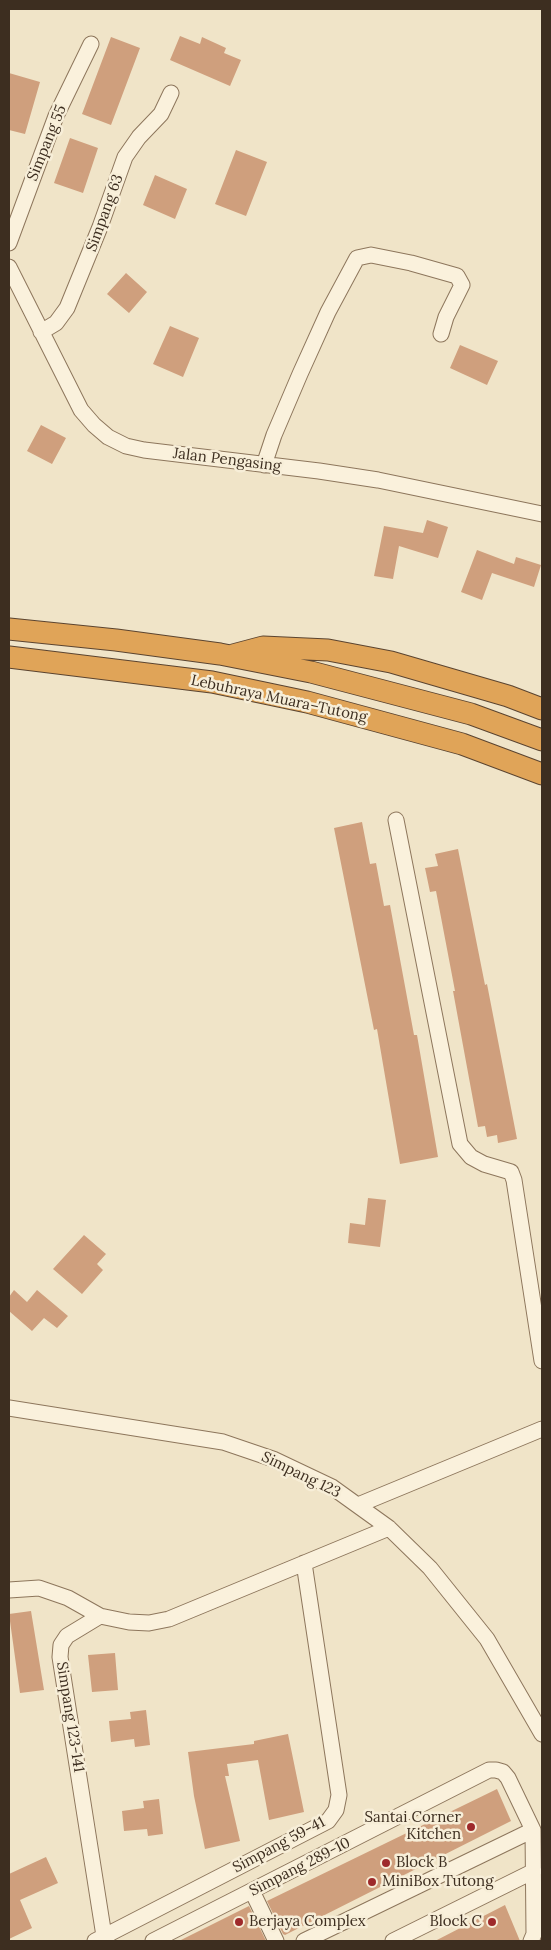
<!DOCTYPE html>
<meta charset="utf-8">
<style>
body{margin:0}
#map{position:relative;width:551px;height:1950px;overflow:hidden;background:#f0e4c8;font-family:Lora,serif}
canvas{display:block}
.frame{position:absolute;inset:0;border:10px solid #3d2e20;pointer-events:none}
</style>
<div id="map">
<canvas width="551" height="1950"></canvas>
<div class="frame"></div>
</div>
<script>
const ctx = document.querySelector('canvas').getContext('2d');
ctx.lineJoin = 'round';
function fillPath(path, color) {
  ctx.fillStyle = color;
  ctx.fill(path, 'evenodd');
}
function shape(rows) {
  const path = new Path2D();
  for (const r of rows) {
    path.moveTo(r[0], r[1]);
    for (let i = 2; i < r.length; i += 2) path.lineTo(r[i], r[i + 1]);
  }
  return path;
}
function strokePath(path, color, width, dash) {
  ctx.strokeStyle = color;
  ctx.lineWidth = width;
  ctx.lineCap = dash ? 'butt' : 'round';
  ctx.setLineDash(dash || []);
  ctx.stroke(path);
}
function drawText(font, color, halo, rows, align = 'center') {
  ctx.font = font + ' Lora,serif';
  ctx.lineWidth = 5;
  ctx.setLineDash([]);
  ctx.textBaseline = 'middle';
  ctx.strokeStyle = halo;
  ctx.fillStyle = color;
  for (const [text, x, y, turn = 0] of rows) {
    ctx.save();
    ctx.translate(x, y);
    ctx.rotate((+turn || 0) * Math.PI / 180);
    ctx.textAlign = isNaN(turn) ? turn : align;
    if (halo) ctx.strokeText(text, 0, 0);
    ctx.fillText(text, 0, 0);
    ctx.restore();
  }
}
fillPath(shape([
 [180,36,200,44,202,37,226,48,224,53,241,60,230,86,170,60],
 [111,37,140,48,111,125,82,114],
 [9,73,40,82,25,134,9,130],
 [70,138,98,148,83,193,54,183],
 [236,150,267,162,246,216,215,204],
 [155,175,187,189,175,219,143,205],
 [126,273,147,292,129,313,107,294],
 [170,326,199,338,183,377,153,364],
 [460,345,498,361,487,385,450,368],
 [41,425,66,438,52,464,27,451],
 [427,520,448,527,438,558,399,546,393,579,374,576,384,526,423,533],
 [477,550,514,564,516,557,541,565,534,587,492,573,482,600,461,592],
 [362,822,370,864,376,863,384,906,390,905,414,1035,417,1035,438,1157,400,1164,377,1029,374,1030,334,828],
 [458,849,485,985,487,984,517,1139,498,1143,497,1135,487,1137,485,1126,478,1127,453,991,455,991,436,891,430,892,425,868,438,866,435,854],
 [368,1198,386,1200,380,1247,348,1243,350,1223,365,1225],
 [84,1235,106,1254,97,1264,103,1270,82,1294,53,1269],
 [14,1290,27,1302,37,1290,68,1316,57,1328,44,1318,32,1331,9,1311,9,1297],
 [31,1611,44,1690,20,1693,9,1614],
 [115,1653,118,1690,92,1692,88,1655],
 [146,1710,150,1745,135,1747,134,1739,111,1742,109,1721,131,1719,130,1712],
 [288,1734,304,1812,269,1820,258,1760,227,1764,229,1776,225,1776,240,1841,205,1849,194,1796,188,1752,254,1744,254,1741],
 [497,1789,511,1821,285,1935,283,1934,267,1901],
 [159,1799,163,1834,148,1836,147,1829,124,1831,122,1811,144,1808,143,1801],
 [46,1857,58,1883,20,1900,32,1928,9,1939,9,1874],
 [505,1905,520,1941,435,1941],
 [249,1906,266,1941,179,1941]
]), '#cf9f7d');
const minor = shape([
 [9,243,56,116,91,44],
 [9,267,81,410,94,425,108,437,126,446,144,450,319,471,378,480,542,514],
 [41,332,56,323,67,308,100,227,125,157,139,137,161,114,171,93],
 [264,465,274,435,300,374,328,312,357,258,371,255,411,263,457,276,462,285,446,317,441,334],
 [396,820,460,1144,471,1157,484,1164,511,1172,514,1180,542,1361],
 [9,1408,223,1442,273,1459,332,1487,389,1528,430,1568,487,1639,542,1734],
 [358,1505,542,1429],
 [9,1590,39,1588,68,1598,100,1616,129,1622,149,1623,169,1619,389,1528],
 [100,1616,67,1636,61,1645,60,1657,104,1936,107,1941],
 [252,1891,276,1941],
 [95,1941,328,1821,336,1810,339,1795,304,1563],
 [153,1941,489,1770,496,1770,503,1772,508,1778,533,1830,534,1934,531,1941],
 [304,1941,533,1830],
 [393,1941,534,1871]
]);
const highway = shape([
 [9,629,116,640,220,654,311,672,471,714,542,740],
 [233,655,263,647,328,650,391,662,508,696,542,709],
 [9,657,212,682,307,702,462,744,542,774]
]);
strokePath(minor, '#8d765c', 17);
strokePath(highway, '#5b4430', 23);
strokePath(minor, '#faf1dc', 15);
strokePath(highway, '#e0a458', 21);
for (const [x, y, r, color] of [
 [471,1827,5,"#9e2a2b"],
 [386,1863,5,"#9e2a2b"],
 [372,1882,5,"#9e2a2b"],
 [239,1922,5,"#9e2a2b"],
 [492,1922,5,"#9e2a2b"]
]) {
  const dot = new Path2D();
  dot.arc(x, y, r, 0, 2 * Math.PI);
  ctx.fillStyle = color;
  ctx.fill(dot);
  strokePath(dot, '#f7eed8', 2);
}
drawText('15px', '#3d2e20', '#f7eed8', [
 ["Simpang 55",47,143,-68],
 ["Simpang 63",105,213,-70],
 ["Jalan Pengasing",227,460,7],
 ["Lebuhraya Muara–Tutong",279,699,12],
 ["Simpang 123",301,1475,26],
 ["Simpang 123-141",70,1717,81],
 ["Simpang 59-41",279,1845,-28],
 ["Simpang 289-10",300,1867,-27]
]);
drawText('15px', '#3d2e20', '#f7eed8', [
 ["Santai Corner",461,1818,"right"],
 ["Kitchen",461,1835,"right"],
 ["Block B",396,1863],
 ["MiniBox Tutong",382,1882],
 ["Berjaya Complex",249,1922],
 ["Block C",482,1922,"right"]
], 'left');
</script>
